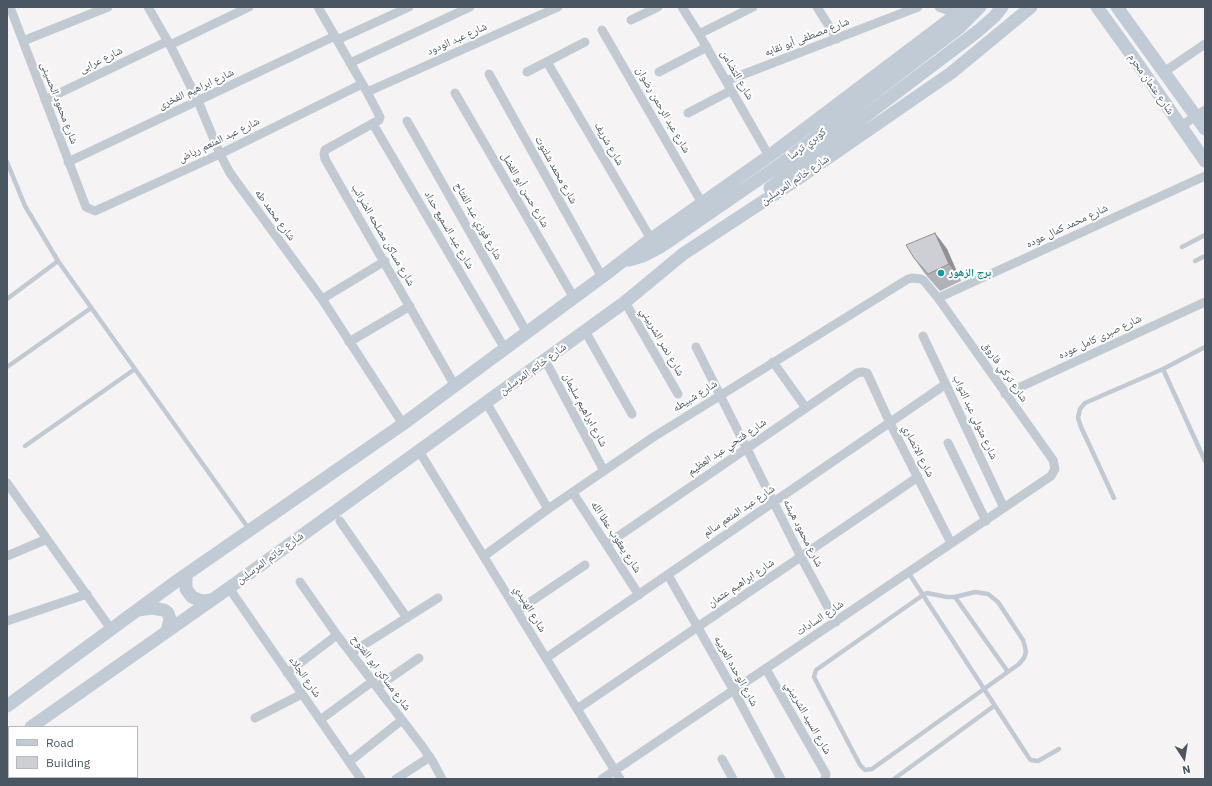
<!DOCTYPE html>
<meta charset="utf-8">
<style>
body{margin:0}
#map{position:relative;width:1212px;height:786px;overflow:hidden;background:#f5f3f3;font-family:"IBM Plex Sans",sans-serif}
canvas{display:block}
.frame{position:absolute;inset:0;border:8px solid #4a5661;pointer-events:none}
.legend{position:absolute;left:8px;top:726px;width:130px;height:52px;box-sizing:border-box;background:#fff;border:1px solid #b7bbc0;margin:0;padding:5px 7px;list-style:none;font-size:12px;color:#4a5661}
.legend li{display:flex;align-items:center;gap:8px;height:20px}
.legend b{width:20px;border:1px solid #b7bbc0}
.north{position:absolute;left:1164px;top:738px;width:40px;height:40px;-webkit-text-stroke:3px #fff;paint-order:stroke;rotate:168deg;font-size:11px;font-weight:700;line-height:16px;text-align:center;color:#4a5661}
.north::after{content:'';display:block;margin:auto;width:14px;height:18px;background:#4a5661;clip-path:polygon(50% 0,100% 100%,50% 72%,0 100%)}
</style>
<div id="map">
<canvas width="1212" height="786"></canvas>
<div class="frame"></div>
<ul class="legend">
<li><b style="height:5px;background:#c1cbd6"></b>Road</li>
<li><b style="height:11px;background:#cdcfd5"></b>Building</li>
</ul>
<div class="north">N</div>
</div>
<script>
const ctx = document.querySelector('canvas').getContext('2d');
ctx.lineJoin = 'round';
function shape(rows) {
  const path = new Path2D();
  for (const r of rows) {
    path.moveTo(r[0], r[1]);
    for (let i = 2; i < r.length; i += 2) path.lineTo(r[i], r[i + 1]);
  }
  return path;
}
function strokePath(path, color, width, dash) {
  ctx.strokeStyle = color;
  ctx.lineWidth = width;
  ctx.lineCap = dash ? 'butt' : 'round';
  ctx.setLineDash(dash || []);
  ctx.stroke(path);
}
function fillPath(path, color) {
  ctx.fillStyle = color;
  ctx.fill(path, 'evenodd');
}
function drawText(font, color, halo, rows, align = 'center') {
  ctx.font = font + ' "IBM Plex Sans","Noto Naskh Arabic",sans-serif';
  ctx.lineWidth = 4;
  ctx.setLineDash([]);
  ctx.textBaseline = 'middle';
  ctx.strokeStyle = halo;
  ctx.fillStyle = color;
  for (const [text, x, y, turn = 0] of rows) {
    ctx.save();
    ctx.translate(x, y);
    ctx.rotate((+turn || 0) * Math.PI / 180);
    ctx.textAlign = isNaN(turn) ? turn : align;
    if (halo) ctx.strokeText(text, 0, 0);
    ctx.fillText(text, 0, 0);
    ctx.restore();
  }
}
strokePath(shape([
 [7,162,25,206,58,261,249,529],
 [1182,247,1205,235],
 [1195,261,1205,256],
 [7,299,58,261],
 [7,367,91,308],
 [1163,369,1205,461],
 [25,446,135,369],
 [1114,498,1081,427,1078,418,1080,409,1085,403,1163,369,1205,347],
 [908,572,1029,758,1031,760,1038,761,1059,749],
 [975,592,988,594,998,602,1023,640,1025,647,1026,652,1024,658,1019,664,872,769,865,770,860,765,816,681,814,677,816,670,923,595,927,593,947,597,955,597,975,592],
 [955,597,1008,672],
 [894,779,994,706]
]), '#c1cad2', 4.5);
strokePath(shape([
 [10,7,86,207,95,211,220,154,362,84],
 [148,7,170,45,198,101,220,154,230,173,322,299,403,424],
 [318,7,367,92,380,117,379,120,325,150,324,154,325,159,455,386],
 [682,7,699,34,769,156],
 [817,7,837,39],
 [939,7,957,14],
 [631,20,658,7],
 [602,30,702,203],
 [699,34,753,7],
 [337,40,409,7],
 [23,41,108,7],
 [170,45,249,7],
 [547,62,651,239],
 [350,63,470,7],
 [527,72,585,42],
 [659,72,707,47],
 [1164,72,1205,44],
 [489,74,602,277],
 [726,81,918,7],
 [367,92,558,7],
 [455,93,574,298],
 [45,100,168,41],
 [688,113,732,90],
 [407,121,527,333],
 [373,124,505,349],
 [1181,126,1205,110],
 [68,162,335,36],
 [938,298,1205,176],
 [322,299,385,261],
 [625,302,678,394],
 [585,331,632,414],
 [923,336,1004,508],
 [349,342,410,306],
 [696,347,801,557,836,622],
 [545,360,604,471],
 [773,362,806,408],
 [1005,394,1205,302],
 [486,402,548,509],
 [948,443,986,521],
 [419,451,620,779],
 [7,483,111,629],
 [573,493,639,595],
 [340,521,407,618],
 [607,544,857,373,862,372,867,373,890,423,951,543],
 [7,556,47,539],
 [484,556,548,509,655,436,908,279,912,278,921,279,924,281,938,298,1053,460,1055,469,1051,476,602,779],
 [668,575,734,691,781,779],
 [300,582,337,635,422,746,433,762,442,779],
 [229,588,361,779],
 [517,611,585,565],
 [7,621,87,594],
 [351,653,438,598],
 [546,658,946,384],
 [766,669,826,774,825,779],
 [287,673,337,635],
 [377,687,419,658],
 [577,709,918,477],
 [255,718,302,694],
 [320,720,373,681],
 [722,759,733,779],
 [349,762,402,720],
 [396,779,430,757]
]), '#c1cad2', 9);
strokePath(shape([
 [1097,7,1138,64,1205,161],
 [1117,7,1205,129],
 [770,188,978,31,995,16,1002,7],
 [629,260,643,256,662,246,781,164,960,27,980,7],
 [186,575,186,589,192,597,202,601,212,600],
 [138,610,152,608,164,610,168,613,170,619,167,631],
 [7,706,178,580,403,424,602,277,651,239,769,156,957,14,965,7],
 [31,727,229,588,625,302,683,254,799,178,951,73,1031,7],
 [7,744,9,742]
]), '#c1cbd6', 13);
fillPath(shape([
 [935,233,947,249,961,281,940,291,925,274,914,258]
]), '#b0b2b7');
fillPath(shape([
 [935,233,947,249,961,281,949,264]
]), '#909195');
const building = shape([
 [935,233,949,264,928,274,914,258,906,245,935,233]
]);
fillPath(building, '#cdcfd5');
strokePath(building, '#909195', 1);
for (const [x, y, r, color] of [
 [941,273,4,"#0f9aa8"]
]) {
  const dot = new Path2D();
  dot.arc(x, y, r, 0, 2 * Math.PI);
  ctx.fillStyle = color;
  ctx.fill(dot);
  strokePath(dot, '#fff', 1.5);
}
drawText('11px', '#4a5661', '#fff', [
 ["شارع مصطفى أبو نقابه",807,37,-21],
 ["شارع عبد الودود",457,39,-24],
 ["شارع عرابى",101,60,-26],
 ["شارع التضامن",737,75,60],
 ["شارع عثمان محرم",1151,84,55],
 ["شارع ابراهيم الفخرى",196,89,-25],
 ["شارع محمود الحسينى",59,103,69],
 ["شارع عبد الرحمن رضوان",663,110,60],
 ["شارع عبد المنعم رياض",219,140,-26],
 ["شارع شريف",609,144,60],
 ["كوبري ترسا",807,144,-37],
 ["شارع محمد شلتوت",556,170,61],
 ["شارع خاتم المرسلين",795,180,-34],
 ["شارع حسن أبو الفضل",525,190,60],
 ["شارع محمد طه",275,215,54],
 ["شارع فوزي عبد الفتاح",478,221,61],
 ["شارع محمد كمال عوده",1067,226,-25],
 ["شارع عبد السميع حداد",449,230,60],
 ["شارع مساكن مصلحه الضرائب",383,235,60],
 ["شارع صبرى كامل عوده",1100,337,-25],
 ["شارع نصر الشربيني",662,342,60],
 ["شارع خاتم المرسلين",533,369,-36],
 ["شارع تركي فاروق",1005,372,55],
 ["شارع شبيطه",695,396,-32],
 ["شارع ابراهيم سليمان",585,410,62],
 ["شارع متولي عبد التواب",975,417,65],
 ["شارع فتحي عبد العظيم",727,447,-34],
 ["شارع الانصاري",918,451,63],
 ["شارع عبد المنعم سالم",739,511,-34],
 ["شارع محمود هيشه",803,533,63],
 ["شارع يعقوب عطا الله",616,537,57],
 ["شارع خاتم المرسلين",270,558,-36],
 ["شارع ابراهيم عثمان",741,583,-34],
 ["شارع الهنيدي",530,609,59],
 ["شارع السادات",820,618,-34],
 ["شارع الوحده العربيه",736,671,61],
 ["شارع مساكن ابو الفتوح",381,673,53],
 ["شارع الجلاء",305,677,55],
 ["شارع السيد الشربيني",808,718,60]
]);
drawText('bold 11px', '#0d838f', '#fff', [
 ["برج الزهور",949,273]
], 'left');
</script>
